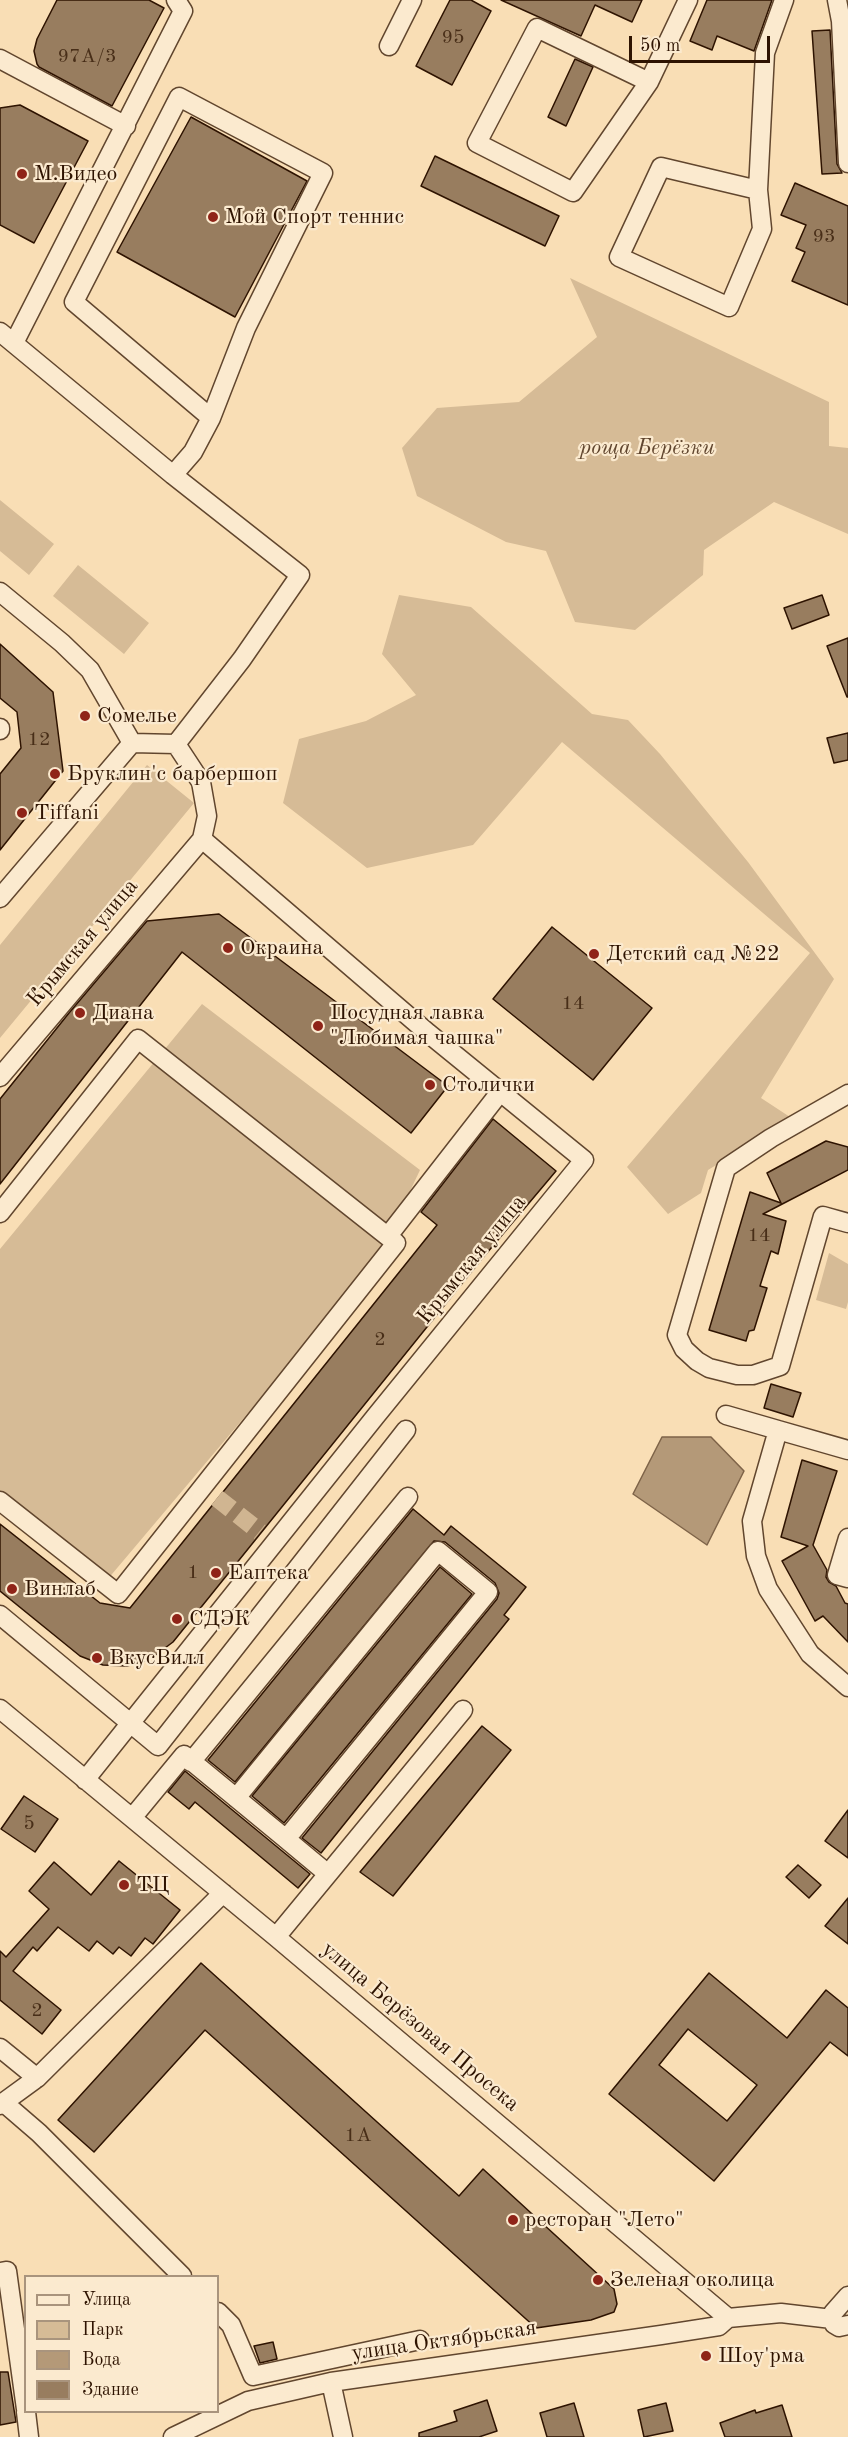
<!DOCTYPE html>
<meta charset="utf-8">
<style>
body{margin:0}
#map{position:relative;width:848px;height:2437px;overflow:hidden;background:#f9deb5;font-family:"Old Standard TT",serif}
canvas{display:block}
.legend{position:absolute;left:24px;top:2275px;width:195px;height:138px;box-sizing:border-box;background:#fbeacf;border:2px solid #a9947d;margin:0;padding:8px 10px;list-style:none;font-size:18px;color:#2e1301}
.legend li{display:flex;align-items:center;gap:12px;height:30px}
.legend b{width:30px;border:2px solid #a9947d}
.scale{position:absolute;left:629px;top:36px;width:141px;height:27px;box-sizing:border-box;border:3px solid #2e1301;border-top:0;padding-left:8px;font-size:18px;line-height:21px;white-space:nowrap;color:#2e1301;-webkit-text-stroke:4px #fbeacf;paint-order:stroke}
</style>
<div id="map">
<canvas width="848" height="2437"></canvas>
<ul class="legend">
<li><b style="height:8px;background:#fbeacf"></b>Улица</li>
<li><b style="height:16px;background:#d6bb96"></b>Парк</li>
<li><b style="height:16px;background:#b49978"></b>Вода</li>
<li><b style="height:16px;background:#987d5f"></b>Здание</li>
</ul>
<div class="scale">50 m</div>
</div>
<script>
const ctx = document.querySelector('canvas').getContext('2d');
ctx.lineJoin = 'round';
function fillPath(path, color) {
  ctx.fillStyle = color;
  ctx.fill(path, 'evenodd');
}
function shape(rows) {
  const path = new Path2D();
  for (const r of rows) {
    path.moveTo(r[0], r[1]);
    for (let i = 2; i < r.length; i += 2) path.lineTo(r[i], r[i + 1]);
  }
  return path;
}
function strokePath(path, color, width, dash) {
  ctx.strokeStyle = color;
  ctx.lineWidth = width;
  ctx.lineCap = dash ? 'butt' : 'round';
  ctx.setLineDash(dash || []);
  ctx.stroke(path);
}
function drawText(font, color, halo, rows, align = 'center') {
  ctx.font = font + ' "Old Standard TT",serif';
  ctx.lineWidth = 4.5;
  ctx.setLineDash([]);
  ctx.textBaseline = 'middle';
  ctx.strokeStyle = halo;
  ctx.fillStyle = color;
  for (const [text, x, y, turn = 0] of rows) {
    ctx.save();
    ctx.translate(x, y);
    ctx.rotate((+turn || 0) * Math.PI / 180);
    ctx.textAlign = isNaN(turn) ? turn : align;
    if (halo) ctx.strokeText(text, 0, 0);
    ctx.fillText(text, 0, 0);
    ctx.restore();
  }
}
fillPath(shape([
 [570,278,829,402,829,446,848,448,848,534,774,502,704,550,703,575,635,630,575,622,546,551,506,542,417,496,402,448,437,408,519,402,597,337],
 [0,500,54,544,29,575,0,551],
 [78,565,149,623,124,654,53,596],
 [399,595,471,607,592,714,628,720,660,754,748,862,834,979,761,1098,790,1117,767,1134,708,1170,701,1193,668,1214,627,1167,810,953,562,742,473,845,367,868,283,803,299,739,366,721,416,695,382,654],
 [147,765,194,803,0,1038,0,945],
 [202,1004,420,1170,386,1242,345,1298,107,1580,0,1499,0,1249],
 [829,1253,848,1264,848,1302,846,1309,816,1300]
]), '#d6bb96');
const water = shape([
 [662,1437,711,1437,744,1471,707,1545,633,1494,662,1437]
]);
fillPath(water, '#b49978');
strokePath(water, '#7e6348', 1.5);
const building = shape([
 [57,0,149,0,164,8,112,106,39,67,37,64,34,51,37,39,57,0],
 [450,0,471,0,491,11,452,85,416,66,450,0],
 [501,0,642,0,632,22,595,5,581,36,501,0],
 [707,0,772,0,754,51,717,36,712,50,690,41,707,0],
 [830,30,837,164,842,173,822,174,812,31,830,30],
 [575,59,593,67,566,126,548,117,575,59],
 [20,105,88,141,34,243,0,225,0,108,20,105],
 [191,117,307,181,235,317,117,252,191,117],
 [435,156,559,216,545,246,421,186,435,156],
 [795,183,848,206,848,305,792,281,805,252,796,248,806,225,781,215,795,183],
 [822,595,829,615,792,629,784,608,822,595],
 [848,638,848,697,847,697,827,646,848,638],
 [0,644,53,692,63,771,0,850,0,774,21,748,17,712,0,698,0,644],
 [848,733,848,760,834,763,827,738,848,733],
 [219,914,448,1086,411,1133,182,952,0,1184,0,1099,69,1013,147,921,219,914],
 [552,927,652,1008,593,1080,493,999,552,927],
 [493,1119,556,1171,481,1260,173,1642,149,1660,127,1666,103,1665,80,1656,0,1591,0,1524,100,1603,130,1608,437,1225,421,1212,493,1119],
 [826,1141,848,1147,848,1170,763,1214,786,1221,778,1254,771,1251,760,1286,767,1288,754,1330,749,1331,746,1341,709,1330,750,1192,781,1203,767,1173,826,1141],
 [771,1384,801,1393,793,1417,764,1408,771,1384],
 [802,1460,837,1471,813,1545,827,1570,826,1577,829,1582,836,1586,845,1603,848,1604,848,1642,823,1616,815,1621,782,1561,808,1546,781,1537,802,1460],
 [413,1509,444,1535,451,1526,526,1587,504,1615,509,1619,321,1853,302,1838,497,1599,499,1593,495,1583,445,1542,434,1541,235,1782,208,1760,413,1509],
 [440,1567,472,1594,284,1823,252,1796,440,1567],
 [482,1726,511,1750,393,1896,360,1872,482,1726],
 [185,1771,310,1874,298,1888,195,1802,189,1809,168,1792,185,1771],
 [24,1796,58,1819,35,1852,1,1829,24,1796],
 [848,1810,848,1858,825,1841,848,1810],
 [119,1861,180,1910,153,1944,145,1938,131,1956,119,1947,113,1954,97,1941,89,1951,58,1927,37,1951,33,1947,13,1971,61,2010,42,2034,0,2000,0,1951,6,1957,49,1909,29,1891,54,1862,91,1895,119,1861],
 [798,1865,821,1885,809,1898,786,1877,798,1865],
 [848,1898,848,1944,825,1926,848,1898],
 [201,1963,459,2196,483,2169,614,2289,617,2304,614,2312,591,2320,536,2328,205,2030,94,2152,58,2120,201,1963],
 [709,1973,787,2038,826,1990,848,2008,848,2056,830,2042,714,2181,609,2094,709,1973],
 [688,2029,757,2085,727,2121,659,2065,688,2029],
 [273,2342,277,2359,260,2363,254,2346,273,2342],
 [0,2372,8,2372,16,2422,0,2425,0,2372],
 [487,2400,497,2431,479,2437,419,2437,419,2433,457,2421,454,2411,487,2400],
 [574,2403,584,2437,547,2437,540,2413,574,2403],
 [666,2403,673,2431,644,2437,638,2410,666,2403],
 [782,2405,792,2437,725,2437,720,2423,755,2410,756,2413,782,2405]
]);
fillPath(building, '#987d5f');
strokePath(building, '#2e1301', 1.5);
strokePath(shape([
 [217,1498,260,1532]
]), '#d0b591', 18, [18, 9]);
const minor = shape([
 [837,0,841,21,848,163],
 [389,46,412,0],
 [0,59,126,126],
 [649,82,537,28,477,143,573,192,649,82,688,0],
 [758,190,661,167,619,257,729,307,762,229,758,190,765,53,784,0],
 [0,332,173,475,300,575,242,659,176,744],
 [14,343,183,11,176,0],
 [173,475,193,452,211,418,246,328,323,173,179,97,74,302,211,418],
 [0,592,62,643,90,670,132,743],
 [0,728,0,730],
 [132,743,176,744],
 [0,898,132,743],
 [0,1077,202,839,207,816,201,782,176,744],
 [848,1094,771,1138,726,1168,677,1335,684,1349,697,1361,709,1368,737,1375,753,1375,780,1366,823,1216,848,1223],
 [0,1213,138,1039,396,1243,118,1594,0,1501],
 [388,1236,501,1091],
 [726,1415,778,1430,752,1521,756,1556,768,1589,810,1654,848,1687],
 [778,1430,848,1450],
 [848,1538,837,1575,848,1578],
 [0,1615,158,1746,406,1430],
 [0,1709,276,1937,728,2318,781,2313,832,2319],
 [191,1762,408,1497],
 [85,1780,375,1417,584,1160,428,1033,202,839],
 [236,1798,438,1551,488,1592,286,1839,328,1874,276,1937],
 [132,1818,184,1755,286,1839],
 [328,1874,463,1710],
 [0,2048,37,2078],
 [3,2102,39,2133,182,2276],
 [0,2105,37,2078,223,1893],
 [0,2272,7,2271,26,2409],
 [218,2312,231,2325,253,2376,420,2340],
 [832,2319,833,2313,848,2296],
 [832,2319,834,2324,839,2327,848,2325],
 [331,2382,343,2437],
 [26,2412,29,2437],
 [173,2437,248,2401,331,2382,661,2335,719,2326,728,2318]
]);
strokePath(minor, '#61462e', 21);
strokePath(minor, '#fbeacf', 18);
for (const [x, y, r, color] of [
 [22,174,6,"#8f2418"],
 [213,217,6,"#8f2418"],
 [85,716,6,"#8f2418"],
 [55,774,6,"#8f2418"],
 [22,813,6,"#8f2418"],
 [228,948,6,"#8f2418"],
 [594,954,6,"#8f2418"],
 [80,1013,6,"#8f2418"],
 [318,1026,6,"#8f2418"],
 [430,1085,6,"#8f2418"],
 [216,1573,6,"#8f2418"],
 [12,1589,6,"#8f2418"],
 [177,1619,6,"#8f2418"],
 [97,1658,6,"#8f2418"],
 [124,1885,6,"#8f2418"],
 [513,2220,6,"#8f2418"],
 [598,2280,6,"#8f2418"],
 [706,2356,6,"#8f2418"]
]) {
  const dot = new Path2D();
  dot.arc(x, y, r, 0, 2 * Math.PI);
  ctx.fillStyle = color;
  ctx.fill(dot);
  strokePath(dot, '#fbeacf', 2);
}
drawText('20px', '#482e18', null, [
 ["95",453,38],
 ["97А/3",87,57],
 ["93",824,237],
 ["12",39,740],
 ["14",573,1004],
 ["14",759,1236],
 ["2",380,1340],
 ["1",193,1573],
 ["5",29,1824],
 ["2",37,2011],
 ["1А",358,2136]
]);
drawText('22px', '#2e1301', '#fbeacf', [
 ["М.Видео",34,174],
 ["Мой Спорт теннис",225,217],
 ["Сомелье",97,716],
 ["Бруклин'с барбершоп",67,774],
 ["Tiffani",34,813],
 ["Окраина",240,948],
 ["Детский сад №22",606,954],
 ["Диана",92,1013],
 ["Посудная лавка",330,1013],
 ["\"Любимая чашка\"",330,1038],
 ["Столички",442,1085],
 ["Еаптека",228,1573],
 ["Винлаб",24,1589],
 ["СДЭК",189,1619],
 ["ВкусВилл",109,1658],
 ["ТЦ",136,1885],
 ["ресторан \"Лето\"",525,2220],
 ["Зеленая околица",610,2280],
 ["Шоу'рма",718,2356]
], 'left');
drawText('italic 22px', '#60452e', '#fbeacf', [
 ["роща Берёзки",647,448]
]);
drawText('22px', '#2e1301', '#fbeacf', [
 ["Крымская улица",83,943,-50],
 ["Крымская улица",472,1260,-51],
 ["улица Берёзовая Просека",420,2027,40],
 ["улица Октябрьская",444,2341,-8]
]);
</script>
